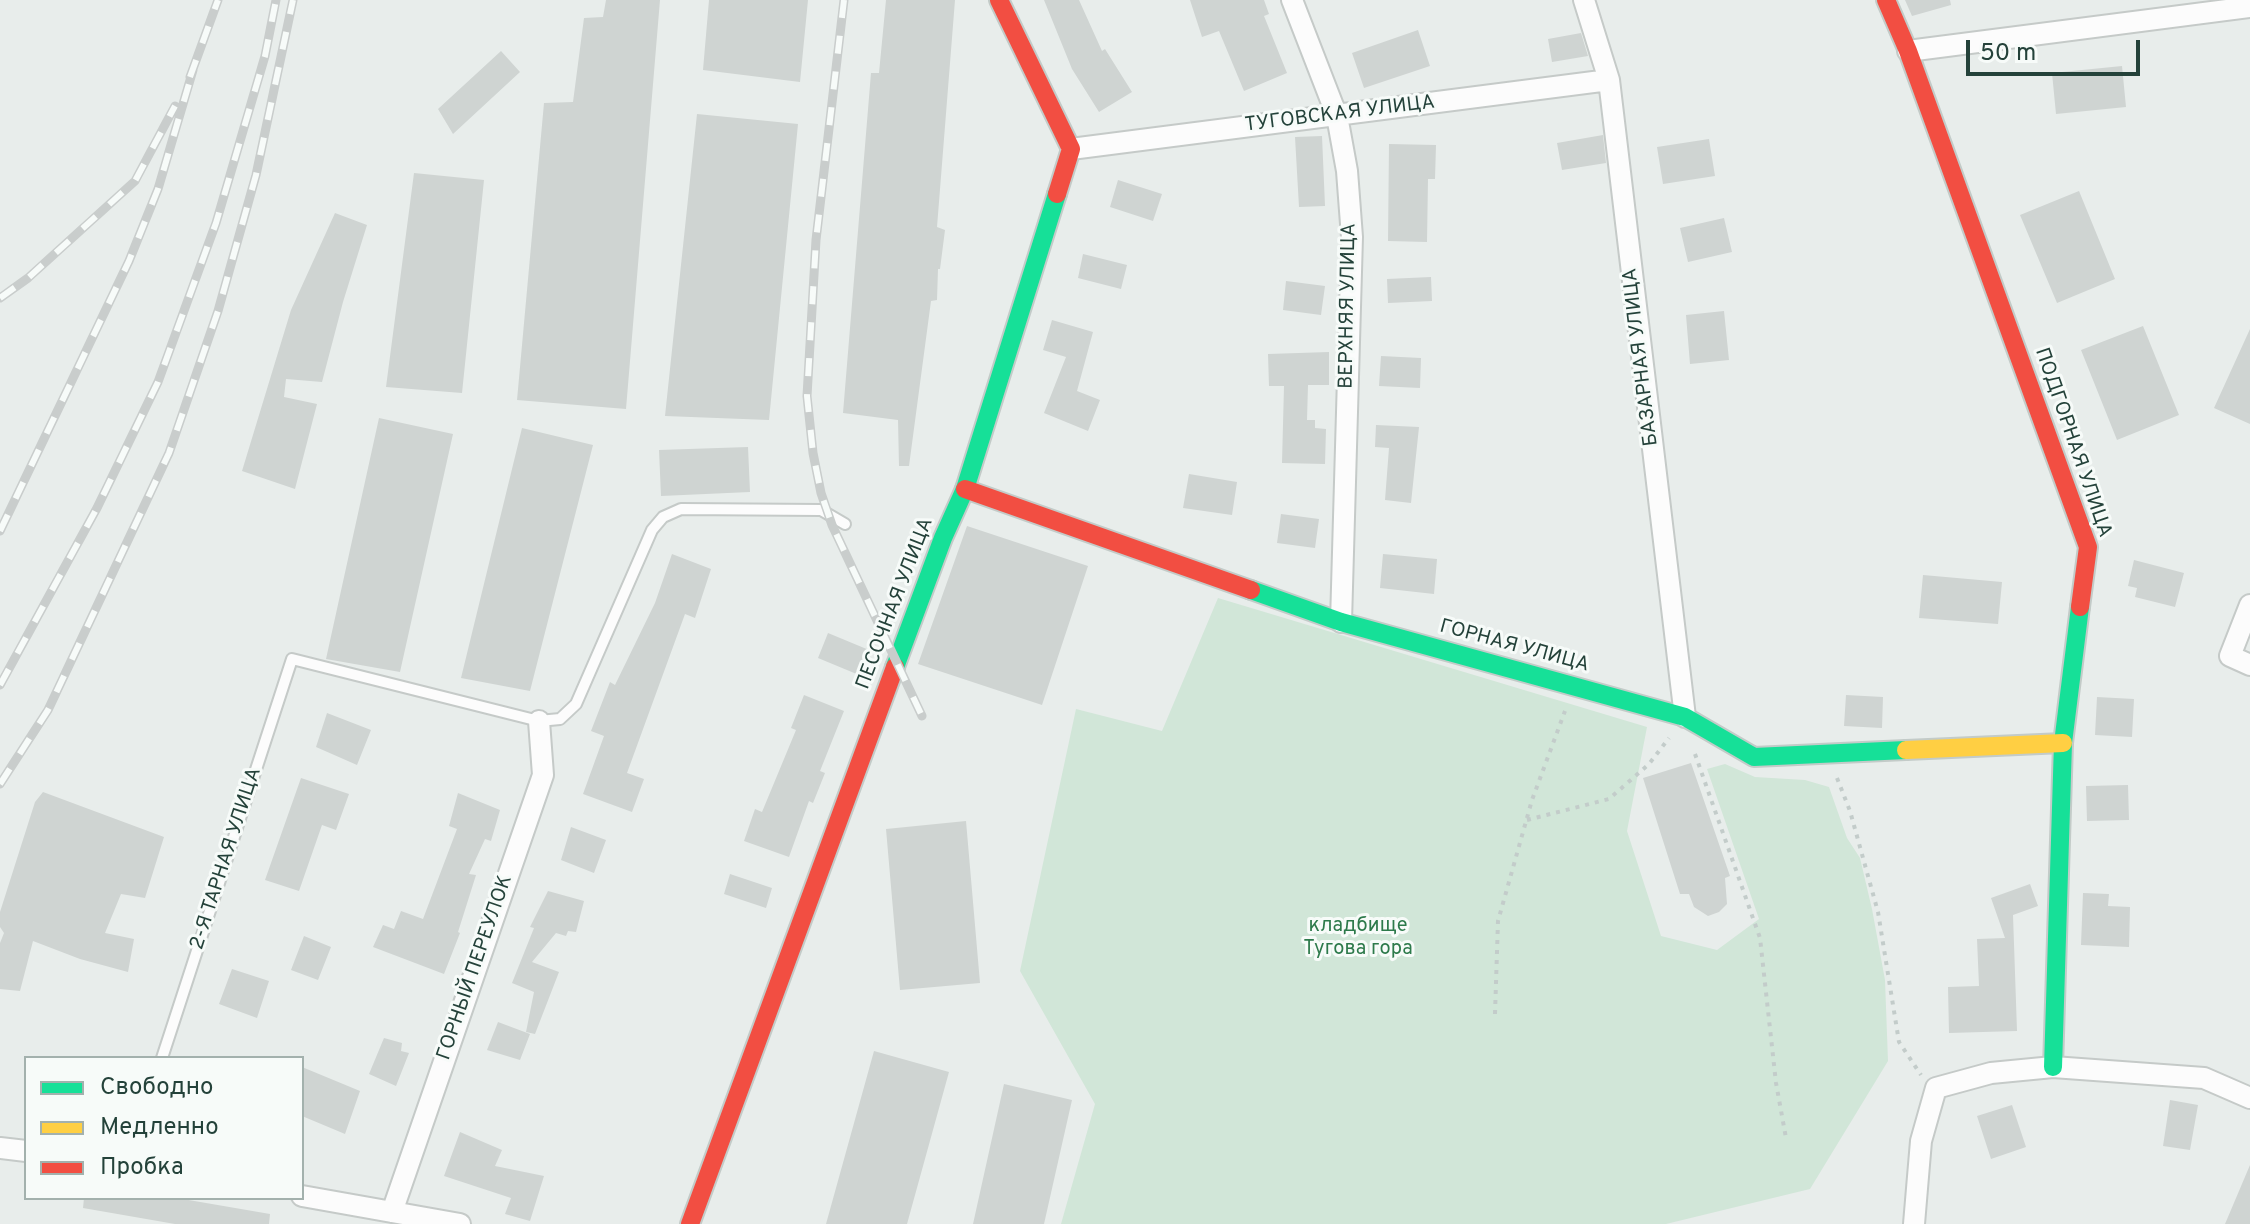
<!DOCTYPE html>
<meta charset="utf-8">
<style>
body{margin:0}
#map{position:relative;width:2250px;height:1224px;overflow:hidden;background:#e8edeb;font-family:Overpass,sans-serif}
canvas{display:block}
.legend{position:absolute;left:24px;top:1056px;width:280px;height:144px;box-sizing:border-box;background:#f7fbf9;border:2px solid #a3b1ad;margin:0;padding:10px 14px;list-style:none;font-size:24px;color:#24423a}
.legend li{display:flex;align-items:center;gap:16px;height:40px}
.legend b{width:40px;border:2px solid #a3b1ad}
.scale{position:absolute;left:1966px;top:40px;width:174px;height:36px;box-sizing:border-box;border:4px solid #24423a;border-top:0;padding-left:10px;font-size:24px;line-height:28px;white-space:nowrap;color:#24423a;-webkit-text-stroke:6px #f7fbf9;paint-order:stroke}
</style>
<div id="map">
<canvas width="2250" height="1224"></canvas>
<ul class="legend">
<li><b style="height:10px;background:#16e098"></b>Свободно</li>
<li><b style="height:10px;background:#ffcf43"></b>Медленно</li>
<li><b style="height:10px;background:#f24e42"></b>Пробка</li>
</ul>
<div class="scale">50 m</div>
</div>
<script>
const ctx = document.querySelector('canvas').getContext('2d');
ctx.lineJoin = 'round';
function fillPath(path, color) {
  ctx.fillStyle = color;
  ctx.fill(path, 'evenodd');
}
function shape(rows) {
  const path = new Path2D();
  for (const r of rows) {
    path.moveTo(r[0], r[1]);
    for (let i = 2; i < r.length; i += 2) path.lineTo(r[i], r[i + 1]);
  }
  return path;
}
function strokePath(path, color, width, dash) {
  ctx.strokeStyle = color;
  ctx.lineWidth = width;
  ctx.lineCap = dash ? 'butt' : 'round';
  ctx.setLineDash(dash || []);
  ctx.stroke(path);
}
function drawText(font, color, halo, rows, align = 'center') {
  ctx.font = font + ' Overpass,sans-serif';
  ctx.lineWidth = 6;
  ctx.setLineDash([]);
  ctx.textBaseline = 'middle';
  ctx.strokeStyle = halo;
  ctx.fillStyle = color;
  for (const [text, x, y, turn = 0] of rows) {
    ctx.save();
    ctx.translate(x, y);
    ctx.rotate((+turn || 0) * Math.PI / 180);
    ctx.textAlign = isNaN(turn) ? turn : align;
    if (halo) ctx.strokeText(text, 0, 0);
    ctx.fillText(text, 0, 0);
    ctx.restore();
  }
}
fillPath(shape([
 [1218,598,1647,727,1627,831,1661,936,1717,950,1759,919,1707,769,1725,764,1755,777,1805,780,1829,787,1847,838,1860,858,1872,909,1885,980,1888,1061,1810,1189,1666,1224,1061,1224,1095,1104,1020,971,1076,709,1162,731]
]), '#d1e6d8');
fillPath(shape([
 [606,0,660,0,626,409,517,400,544,103,573,102,584,18,603,17],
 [709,0,808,0,800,82,703,70],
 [886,0,955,0,937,227,945,230,940,269,938,269,937,300,931,301,909,466,899,466,898,420,843,413,871,73,879,73],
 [1044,0,1079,0,1102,51,1105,49,1132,92,1099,112,1072,69],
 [1190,0,1264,0,1269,14,1264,16,1287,73,1244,91,1219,31,1202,37],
 [1905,0,1950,0,1951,5,1912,16],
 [1418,30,1430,66,1364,88,1352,53],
 [1581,33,1588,56,1552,62,1548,39],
 [501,51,520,72,453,134,438,109],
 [2122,66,2126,107,2056,114,2052,73],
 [697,114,798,124,769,420,665,416],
 [1603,135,1606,163,1562,170,1557,143],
 [1322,136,1325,206,1299,207,1295,137],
 [1709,139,1715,176,1663,184,1657,147],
 [1389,144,1436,145,1435,179,1428,179,1427,242,1388,241],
 [414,173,484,180,462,393,386,387],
 [1118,180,1162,194,1153,221,1110,207],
 [2079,191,2115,279,2057,303,2020,215],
 [335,213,367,225,343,302,322,382,286,379,284,397,317,404,295,489,242,471,291,310],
 [1724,218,1732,252,1688,262,1680,228],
 [1083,254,1127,265,1121,289,1078,278],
 [1431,277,1432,301,1388,303,1387,279],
 [1286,281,1325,286,1321,315,1283,310],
 [1724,311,1729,360,1690,364,1686,315],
 [1052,320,1093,332,1077,391,1100,400,1088,431,1044,413,1066,357,1043,350],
 [2143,326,2179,415,2117,440,2081,350],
 [2250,329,2250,424,2214,408],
 [1329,352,1329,385,1308,385,1307,420,1315,420,1315,428,1326,429,1325,464,1282,463,1284,386,1269,386,1268,354],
 [1381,356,1421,358,1420,388,1379,386],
 [379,418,453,434,400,672,326,659],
 [1376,425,1419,427,1411,503,1385,500,1389,448,1375,447],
 [522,428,593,445,530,691,461,678],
 [748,447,750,492,661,496,659,450],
 [1189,474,1237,482,1232,515,1183,508],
 [1281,514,1319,519,1315,548,1277,543],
 [967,526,1088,566,1042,705,918,664],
 [672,554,711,569,695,618,685,614,627,773,644,779,632,812,583,794,604,736,591,731,610,682,615,685,655,603],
 [1383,554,1437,559,1434,594,1380,588],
 [2134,560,2184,573,2175,607,2135,597,2137,588,2128,586],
 [1923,575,2002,582,1998,624,1919,618],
 [828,633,869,650,859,675,818,658],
 [804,695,844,711,820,771,825,773,813,803,809,801,789,857,744,841,755,809,762,812,796,730,791,728],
 [1846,695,1883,697,1882,728,1844,726],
 [2097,697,2134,699,2132,737,2095,735],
 [327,713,371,730,357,765,316,747],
 [1691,763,1730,876,1725,878,1727,904,1719,912,1708,916,1694,907,1689,894,1680,894,1643,778],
 [301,778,349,794,336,830,322,825,299,891,265,880],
 [2128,785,2129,820,2087,821,2086,786],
 [43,792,164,837,145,898,121,894,105,933,134,939,128,972,80,959,33,941,20,991,0,989,0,943,4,933,0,927,0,912,35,802],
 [458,793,500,810,491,841,485,839,469,874,476,875,458,932,460,933,444,974,373,947,383,925,394,929,401,911,423,919,457,829,449,826],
 [966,821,980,983,900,990,886,829],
 [571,827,606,840,594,873,561,860],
 [730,874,772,888,766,908,724,894],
 [2030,884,2038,906,2013,915,2017,1031,1949,1033,1948,987,1979,986,1977,939,2005,938,1991,898],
 [548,891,584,901,576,932,568,931,566,936,556,933,532,962,559,972,535,1034,526,1032,534,992,512,983,534,928,530,927],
 [2083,893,2109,894,2108,906,2130,907,2129,947,2081,945],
 [304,936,331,947,318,980,291,970],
 [232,969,269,981,257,1018,219,1004],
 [498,1022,530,1034,520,1060,487,1050],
 [384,1038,402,1043,401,1051,409,1053,396,1086,369,1074],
 [874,1051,949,1072,907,1224,826,1224],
 [302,1067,360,1091,345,1134,302,1116],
 [1004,1084,1072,1100,1044,1224,973,1224],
 [2170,1100,2198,1105,2190,1150,2163,1146],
 [2012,1105,2026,1147,1991,1159,1977,1116],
 [460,1132,502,1150,495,1166,544,1176,530,1221,505,1214,511,1198,444,1176],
 [2250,1165,2250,1224,2225,1224],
 [84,1198,177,1198,270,1214,269,1224,175,1224,83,1208]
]), '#cfd4d2');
const lane = shape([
 [162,1058,292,659,539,721,560,719,576,704,652,530,663,517,681,509,821,510,845,524]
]);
const street = shape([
 [1292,0,1337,116,1347,171,1352,237,1341,622],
 [1584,0,1609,80,1685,717],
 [1908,51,2250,7],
 [1071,149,1609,80],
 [2250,605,2230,656,2250,665],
 [0,1148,26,1151],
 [302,1196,460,1224],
 [392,1212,543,775,539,721],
 [1914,1224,1921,1141,1936,1088,1991,1073,2053,1067,2204,1078,2250,1098]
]);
const fast = shape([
 [1251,590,1341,622,1685,717,1754,757,1906,750],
 [895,667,943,538,965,489,1057,194],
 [2053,1067,2063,743,2080,607]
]);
const slow = shape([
 [1906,750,2063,743]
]);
const jam = shape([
 [999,0,1071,149,1057,194],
 [1886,0,1908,51,2088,547,2080,607],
 [965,489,1251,590],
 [690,1224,895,667]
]);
strokePath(lane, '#c5cac8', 14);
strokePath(street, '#c5cac8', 24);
strokePath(fast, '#c3cbc8', 22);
strokePath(slow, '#c3cbc8', 22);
strokePath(jam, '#c3cbc8', 22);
strokePath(shape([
 [1695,754,1760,938,1776,1083,1786,1138],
 [1837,778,1850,811,1878,912,1899,1042,1921,1075],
 [1527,820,1609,799,1649,764,1669,738],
 [1495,1014,1498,921,1532,800,1565,711]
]), '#c3ccca', 4, [4, 6]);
strokePath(lane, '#fcfcfc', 10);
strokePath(street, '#fcfcfc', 20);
strokePath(fast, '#16e098', 18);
strokePath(slow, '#ffcf43', 18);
strokePath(jam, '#f24e42', 18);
const rail = shape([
 [844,0,816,240,807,396,813,453,821,493,832,525,922,716],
 [190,77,218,0],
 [0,298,28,278,135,181,175,106],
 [0,531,129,261,158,189,193,70],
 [0,685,97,508,158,382,216,223,265,56,276,0],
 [0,784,48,710,169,453,218,311,256,175,293,0]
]);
strokePath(rail, '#c9cdcc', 9);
strokePath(rail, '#f7fbf9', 6, [18]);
drawText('20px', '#24423a', '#f7fbf9', [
 ["ТУГОВСКАЯ УЛИЦА",1340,115,-7],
 ["ВЕРХНЯЯ УЛИЦА",1349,306,-89],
 ["БАЗАРНАЯ УЛИЦА",1642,357,-97],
 ["ПОДГОРНАЯ УЛИЦА",2072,443,71],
 ["ПЕСОЧНАЯ УЛИЦА",896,604,-69],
 ["ГОРНАЯ УЛИЦА",1514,647,15],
 ["2-Я ТАРНАЯ УЛИЦА",227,859,-72],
 ["ГОРНЫЙ ПЕРЕУЛОК",476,968,-71]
]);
drawText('20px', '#2d7a4b', '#f7fbf9', [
 ["кладбище",1358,927],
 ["Тугова гора",1358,950]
]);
</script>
